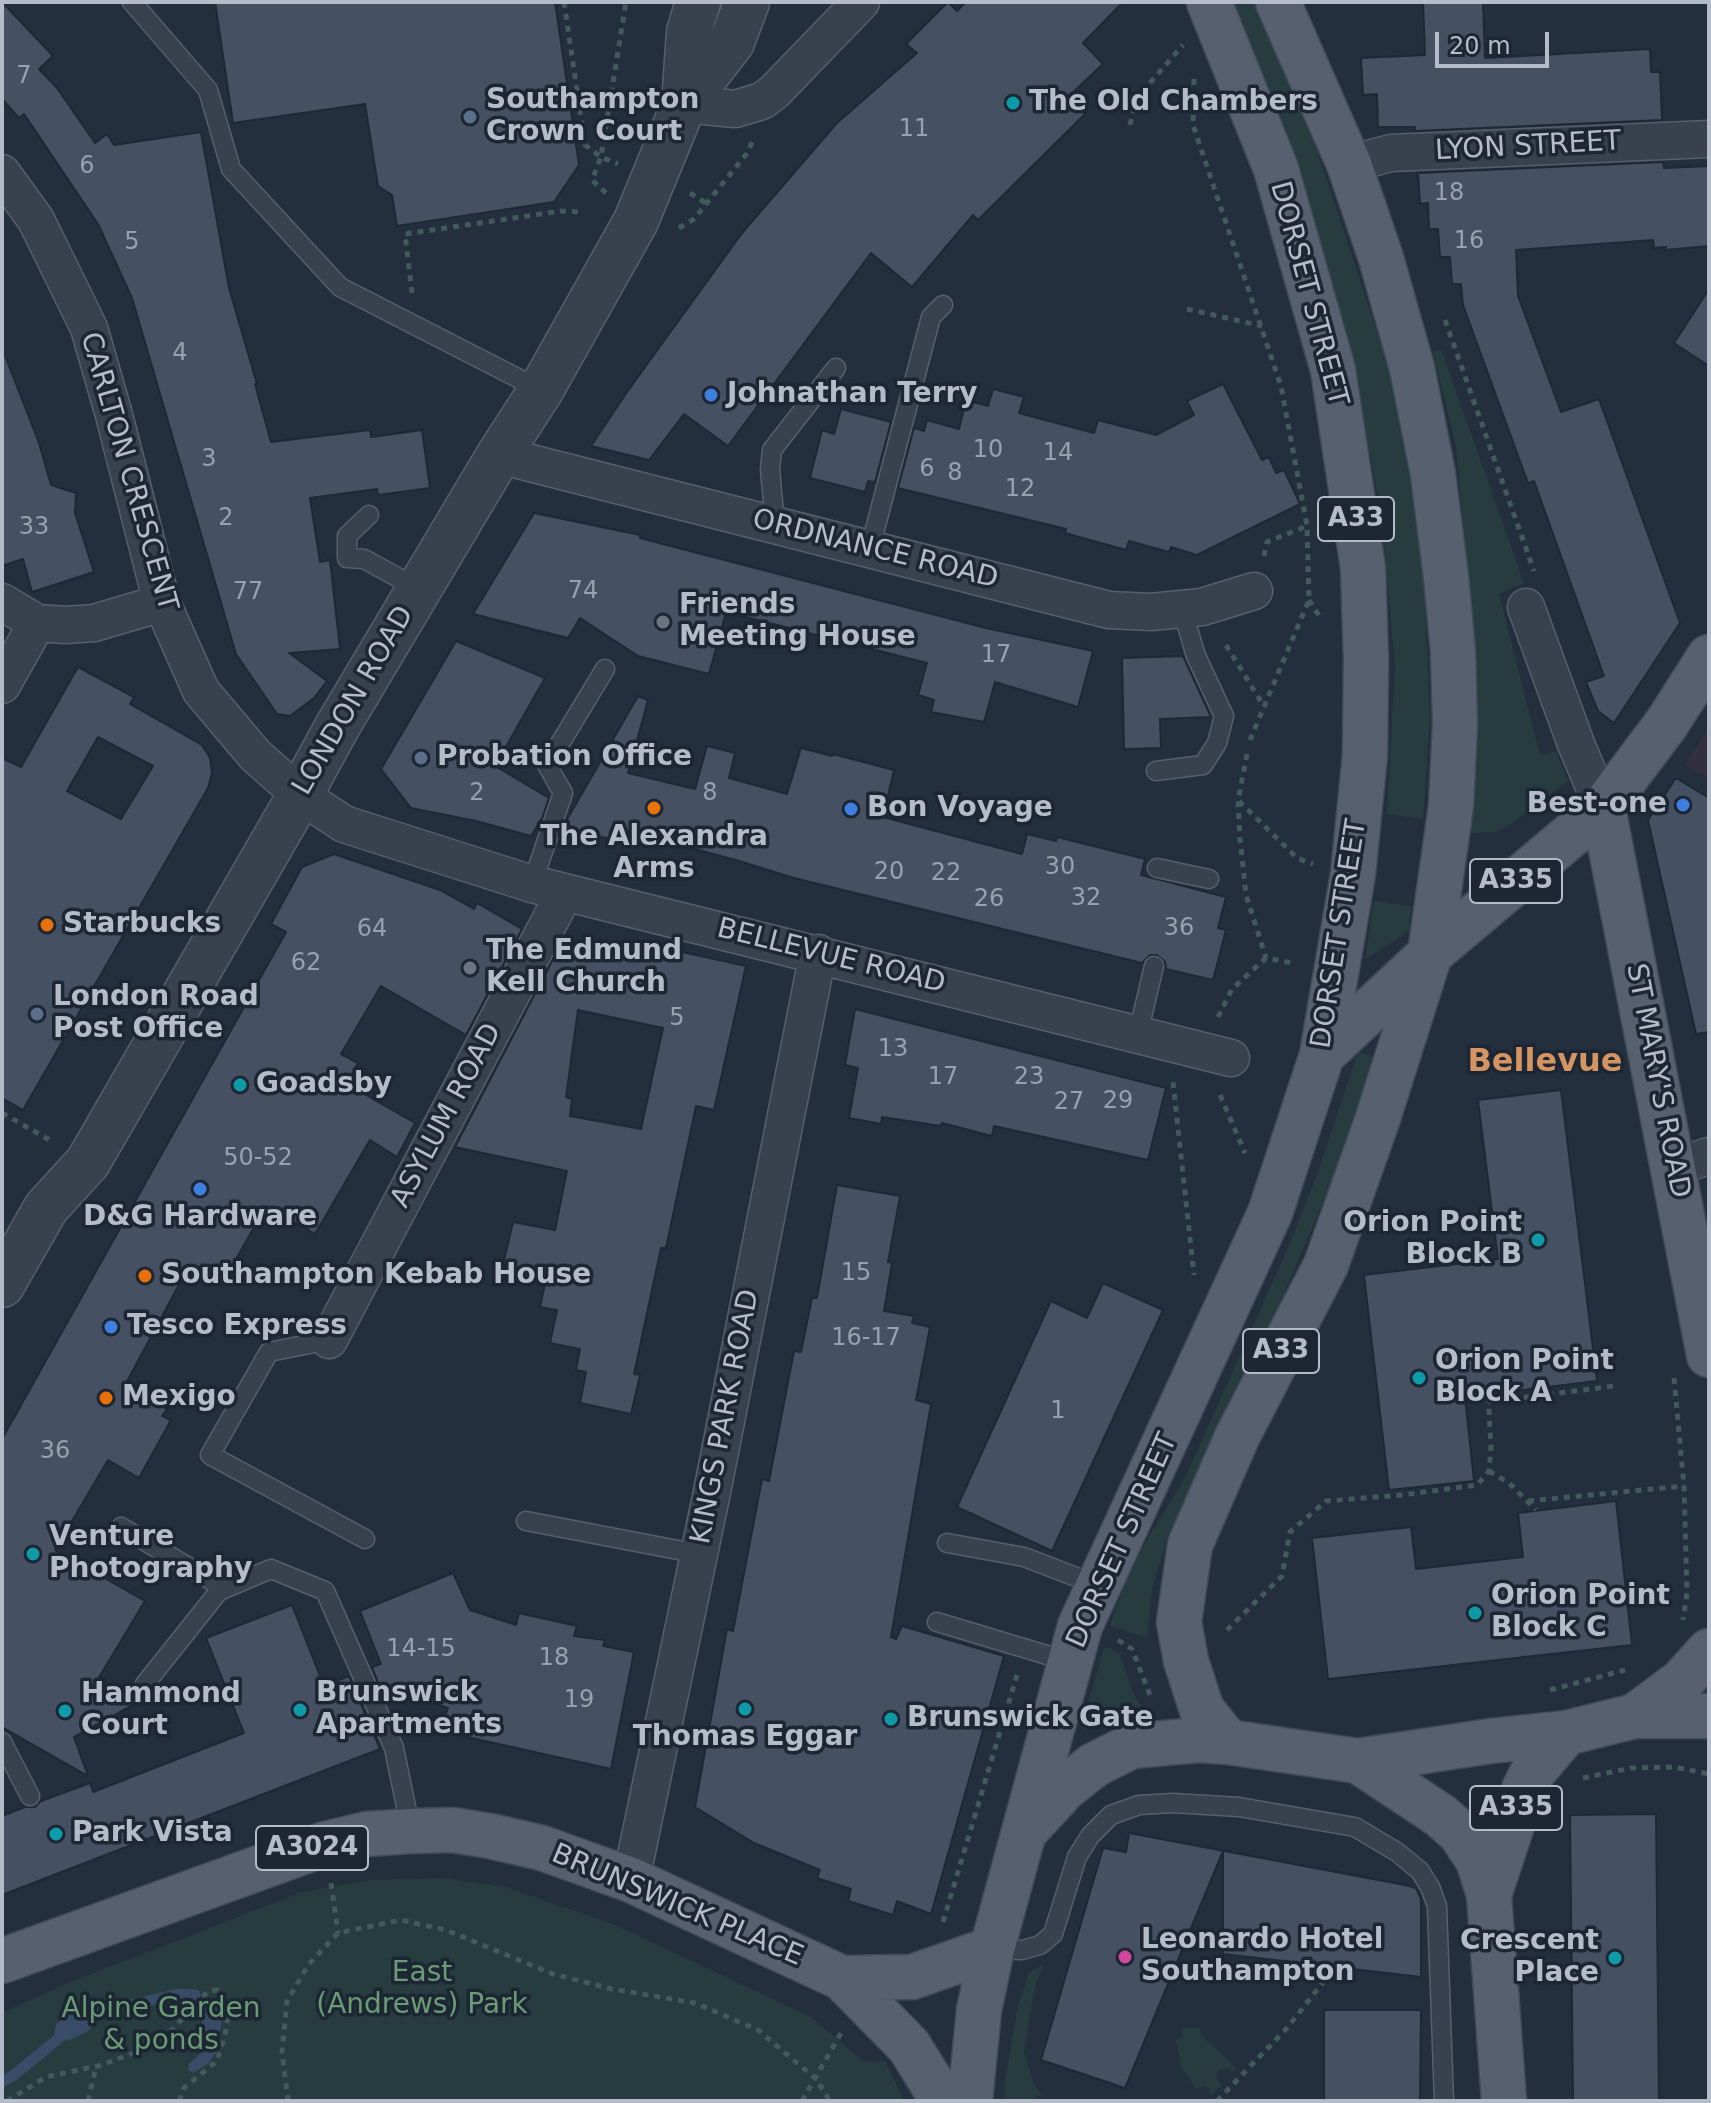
<!DOCTYPE html>
<style>
body{margin:0}
#map{position:relative;width:1711px;height:2103px;overflow:hidden;background:#242f3e;font-family:"DejaVu Sans",sans-serif}
canvas{display:block}
.frame{position:absolute;inset:0;border:4px solid #b4bcc9;pointer-events:none}
.scale{position:absolute;left:1435px;top:32px;width:114px;height:36px;box-sizing:border-box;border:4px solid #b4bcc9;border-top:0;padding-left:10px;font-size:24px;line-height:28px;white-space:nowrap;color:#b4bcc9;-webkit-text-stroke:6px #1d2633;paint-order:stroke}
</style>
<div id="map">
<canvas width="1711" height="2103"></canvas>
<div class="frame"></div>
<div class="scale">20 m</div>
</div>
<script>
const ctx = document.querySelector('canvas').getContext('2d');
ctx.lineJoin = 'round';
function fillPath(path, color) {
  ctx.fillStyle = color;
  ctx.fill(path, 'evenodd');
}
function shape(rows) {
  const path = new Path2D();
  for (const r of rows) {
    path.moveTo(r[0], r[1]);
    for (let i = 2; i < r.length; i += 2) path.lineTo(r[i], r[i + 1]);
  }
  return path;
}
function strokePath(path, color, width, dash) {
  ctx.strokeStyle = color;
  ctx.lineWidth = width;
  ctx.lineCap = dash ? 'butt' : 'round';
  ctx.setLineDash(dash || []);
  ctx.stroke(path);
}
function drawText(font, color, halo, rows, align = 'center') {
  ctx.font = font + ' "DejaVu Sans",sans-serif';
  ctx.lineWidth = 7;
  ctx.setLineDash([]);
  ctx.textBaseline = 'middle';
  ctx.strokeStyle = halo;
  ctx.fillStyle = color;
  for (const [text, x, y, turn = 0] of rows) {
    ctx.save();
    ctx.translate(x, y);
    ctx.rotate((+turn || 0) * Math.PI / 180);
    ctx.textAlign = isNaN(turn) ? turn : align;
    if (halo) ctx.strokeText(text, 0, 0);
    ctx.fillText(text, 0, 0);
    ctx.restore();
  }
}
fillPath(shape([
 [1709,728,1709,778,1685,765]
]), '#32303f');
fillPath(shape([
 [1227,2,1255,2,1317,150,1388,365,1412,482,1425,598,1430,718,1423,819,1387,814,1395,667,1382,516,1355,377],
 [1441,349,1524,583,1499,594,1540,755,1556,751,1568,781,1513,823,1497,832,1469,833,1472,615,1456,446,1433,352],
 [1374,901,1411,906,1409,931,1365,960],
 [1358,1052,1374,1056,1352,1134,1279,1306,1167,1538,1152,1589,1147,1638,1110,1626,1130,1568,1186,1476,1287,1250,1319,1169],
 [1104,1647,1119,1652,1134,1695,1144,1709,1086,1730,1081,1728],
 [442,1878,505,1887,613,1924,811,2017,864,2062,885,2061,904,2101,2,2101,2,2013,68,1983,302,1892,371,1880],
 [1044,1964,1035,1986,1024,2052,1033,2082,1042,2095,1035,2097,1036,2101,1005,2101,1005,2081,1018,2005,1029,1973],
 [1182,2028,1200,2028,1201,2035,1236,2068,1233,2072,1227,2068,1219,2070,1216,2076,1221,2086,1209,2097,1209,2088,1204,2086,1196,2089,1181,2067,1176,2040,1183,2037]
]), '#263c3f');
fillPath(shape([
 [213,2001,219,2007,222,2016,218,2050,209,2063,193,2073,188,2070,189,2064,201,2053,204,2033,200,2012,204,2003],
 [83,2003,95,2003,100,2009,99,2018,88,2031,70,2040,61,2041,54,2035,56,2025,67,2013]
]), '#394c67');
strokePath(shape([
 [98,2007,123,2007,178,1994,195,1995],
 [2,2082,14,2075,58,2039]
]), '#394c67', 11);
const building = shape([
 [2,2,53,56,39,69,57,88,95,143,107,134,114,145,201,132,229,288,257,384,255,384,271,442,370,430,371,437,422,430,430,488,378,495,377,489,310,498,320,562,330,560,340,649,289,653,327,681,314,698,290,716,277,714,236,654,132,298,98,224,24,114,19,118,2,99,2,2],
 [215,2,555,2,579,165,554,202,397,226,392,195,378,186,365,104,233,123,215,2],
 [948,2,957,11,966,2,1123,2,1083,43,1103,64,1068,97,1085,114,978,220,973,215,912,287,871,253,728,446,684,414,649,460,591,446,627,392,742,233,837,123,917,53,906,44,948,2],
 [1423,2,1483,2,1485,58,1650,49,1651,72,1660,72,1662,120,1415,131,1415,127,1378,127,1377,94,1363,95,1361,58,1425,55,1423,2],
 [1663,162,1664,168,1709,166,1709,246,1665,250,1666,247,1654,248,1653,240,1516,250,1518,296,1561,412,1599,399,1680,623,1614,723,1598,711,1586,682,1604,676,1534,481,1528,483,1463,305,1461,284,1452,284,1450,257,1440,257,1438,229,1429,229,1428,203,1420,204,1418,173,1663,162],
 [1709,289,1709,366,1674,343,1709,289],
 [4,353,39,443,51,485,76,493,75,513,94,572,32,592,23,559,2,566,2,354,4,353],
 [1223,384,1262,460,1269,457,1276,473,1284,470,1300,504,1197,555,1171,547,1169,552,1129,541,1126,550,1065,533,1066,529,898,488,914,428,924,431,927,420,959,429,966,400,988,406,993,389,1024,397,1019,413,1094,433,1098,420,1156,435,1194,415,1187,401,1223,384],
 [841,409,891,422,875,482,868,481,865,492,810,478,822,430,834,434,841,409],
 [534,513,640,535,640,538,986,628,1093,651,1078,707,995,682,984,722,931,712,934,700,918,695,927,663,726,612,709,674,638,656,580,618,568,638,473,614,534,513],
 [456,641,545,678,495,766,549,798,542,818,531,836,476,821,411,808,381,769,456,641],
 [1183,656,1211,717,1160,719,1161,748,1124,749,1122,658,1183,656],
 [78,667,134,697,130,704,202,745,210,758,212,773,208,788,23,1110,2,1098,2,758,21,767,78,667],
 [98,737,153,766,121,819,67,791,98,737],
 [638,696,648,700,628,773,695,789,707,746,735,753,729,778,787,794,801,748,832,756,833,754,894,770,883,817,1022,854,1027,834,1056,841,1057,837,1145,859,1141,875,1226,897,1218,928,1226,930,1213,980,1166,969,1165,962,1157,955,1150,955,1142,963,794,878,739,861,613,827,610,839,580,832,565,823,638,696],
 [1676,778,1709,798,1709,1032,1696,1034,1648,820,1676,778],
 [334,854,440,890,474,909,477,903,522,929,466,1035,381,986,341,1054,358,1063,347,1084,415,1123,397,1157,370,1140,315,1234,266,1206,221,1286,188,1268,124,1387,167,1409,162,1416,171,1420,139,1478,108,1460,55,1550,145,1601,95,1684,135,1704,74,1737,88,1776,2,1727,2,1439,286,932,271,924,302,867,334,854],
 [564,938,632,955,636,942,746,966,714,1110,696,1106,666,1248,661,1248,634,1374,640,1375,631,1414,580,1403,586,1372,576,1370,580,1349,550,1343,557,1310,540,1307,547,1274,503,1265,513,1222,555,1230,567,1171,455,1147,564,938],
 [578,1010,663,1028,641,1129,570,1116,572,1099,566,1097,578,1010],
 [855,1009,1166,1088,1148,1160,994,1126,992,1136,942,1123,941,1126,882,1117,881,1124,849,1118,858,1068,845,1065,855,1009],
 [1561,1090,1597,1381,1465,1397,1474,1481,1389,1490,1364,1275,1498,1259,1478,1100,1561,1090],
 [837,1185,900,1196,888,1262,892,1263,884,1311,914,1316,912,1323,930,1327,916,1400,931,1404,891,1637,896,1639,902,1626,1004,1656,931,1914,897,1901,893,1915,848,1901,851,1889,817,1878,820,1870,754,1843,695,1807,727,1629,733,1631,762,1479,769,1481,794,1351,801,1352,812,1298,817,1298,837,1185],
 [1103,1283,1163,1310,1052,1551,957,1507,1051,1301,1087,1318,1103,1283],
 [1616,1501,1632,1645,1328,1679,1312,1538,1411,1527,1416,1569,1523,1557,1518,1513,1616,1501],
 [453,1573,470,1610,516,1625,519,1613,577,1626,574,1636,605,1640,603,1646,634,1652,611,1769,440,1731,448,1708,380,1687,372,1667,381,1664,360,1611,453,1573],
 [292,1605,324,1686,349,1676,380,1749,2,1895,2,1816,25,1807,35,1807,41,1801,90,1783,93,1792,244,1733,206,1638,292,1605],
 [1656,1814,1659,2101,1573,2101,1570,1815,1656,1814],
 [1129,1833,1405,1885,1416,1888,1421,1899,1421,1977,1223,1954,1223,1851,1125,2088,1041,2060,1103,1848,1126,1852,1129,1833],
 [1324,2010,1421,2010,1420,2101,1324,2101,1324,2010]
]);
fillPath(building, '#455162');
strokePath(building, '#1f2835', 2);
const service = shape([
 [132,2,208,90,231,169,340,287,541,390],
 [369,515,347,536,347,558,364,559,419,589],
 [775,524,770,469,772,450,836,368],
 [870,548,931,317,943,305],
 [1156,771,1203,765,1217,743,1224,716,1196,656,1182,609],
 [1157,868,1209,879],
 [532,884,563,793,547,765,605,669],
 [1138,1034,1154,966],
 [329,1340,269,1352,210,1455,365,1539],
 [526,1521,699,1554],
 [121,1527,224,1588],
 [947,1543,1024,1557,1097,1585],
 [937,1622,1070,1662],
 [145,1684,219,1591,271,1569,325,1591,394,1748,411,1831],
 [2,1742,30,1796],
 [992,1949,1022,1950,1040,1945,1053,1934,1077,1857,1090,1836,1111,1815,1139,1805,1173,1803,1239,1807,1355,1827,1397,1852,1420,1871,1430,1887,1437,1906,1444,2101]
]);
const minor = shape([
 [684,104,735,109,762,101,774,92,861,2],
 [1349,164,1391,153,1709,139],
 [2,173,36,220,89,328,114,415,162,603,201,691,255,755,300,795,344,824,532,884,1231,1058],
 [499,455,1109,610,1151,612,1202,607,1254,591],
 [2,602,37,623,66,625,94,623,162,603],
 [1526,607,1576,744,1603,808],
 [2,685,37,623],
 [1674,1167,1709,1156],
 [329,1340,565,892],
 [631,1880,712,1492,818,953]
]);
const tertiary = shape([
 [684,104,689,32,698,2],
 [2,1285,46,1208,88,1162,300,795,337,727,499,455,541,390,636,221,684,104,732,42,747,2]
]);
const primary = shape([
 [1603,808,1709,1355],
 [1322,1055,1430,954,1603,808,1667,723,1709,657],
 [1635,1716,1682,1681,1709,1651],
 [1228,1742,1202,1710,1186,1661,1179,1622,1190,1545,1237,1437,1326,1265,1377,1121,1430,954,1451,806,1455,724,1453,651,1446,577,1433,474,1412,368,1381,258,1349,164,1278,2],
 [1358,1761,1441,1816,1460,1833,1478,1860,1489,1895,1504,2101],
 [1027,1829,1065,1788,1094,1765,1132,1746,1198,1740,1228,1742,1358,1761,1491,1741,1566,1733,1635,1716,1709,1716],
 [1489,1895,1524,1789,1532,1773,1566,1733],
 [2,1961,325,1844,367,1834,411,1831,453,1830,490,1836,542,1848,631,1880,842,1978,909,2046,943,2101],
 [842,1978,912,1977,992,1949],
 [970,2101,979,2010,992,1949,1080,1626,1270,1213,1322,1055,1353,874,1365,755,1366,660,1363,568,1333,370,1276,169,1209,2]
]);
strokePath(service, '#565f6c', 21);
strokePath(minor, '#565f6c', 39);
strokePath(tertiary, '#565f6c', 47);
strokePath(primary, '#414a57', 47);
strokePath(shape([
 [564,2,585,145,601,157,618,164],
 [1194,79,1193,125,1281,386,1307,526,1309,600,1250,740],
 [1130,125,1136,99,1183,45],
 [606,193,592,180,601,157,626,2],
 [690,193,706,203],
 [679,228,694,219,748,152,752,142],
 [412,293,405,234,561,211,580,212],
 [1187,309,1262,326],
 [1445,320,1534,571],
 [1264,556,1267,542,1307,526],
 [1309,600,1321,619],
 [1226,645,1263,705],
 [1247,754,1238,801,1240,839,1246,895,1266,958],
 [1239,801,1297,858,1313,864],
 [1218,1017,1232,989,1266,958,1292,963],
 [1173,1082,1194,1275],
 [1220,1095,1245,1153],
 [2,1113,53,1142],
 [1674,1378,1684,1486,1687,1593,1683,1620],
 [1488,1402,1614,1386],
 [1489,1471,1509,1483,1536,1510],
 [1528,1501,1684,1486],
 [1227,1630,1282,1576,1290,1532,1326,1501,1402,1495,1477,1485,1489,1471,1491,1448,1488,1392],
 [1118,1640,1132,1649,1150,1695],
 [1550,1690,1625,1670],
 [1583,1778,1631,1768,1674,1767,1709,1774],
 [331,1883,338,1933],
 [943,1922,1017,1675],
 [7,2101,46,2077,102,2065,160,2043,208,1991,218,1990,229,2010,225,2035,217,2061,184,2088,179,2101],
 [88,2101,96,2067],
 [288,2101,282,2052,287,2001,309,1964,338,1933,401,1920,446,1930,553,1974,612,1989,695,2003,758,2030,816,2079,830,2101],
 [802,2101,841,2033],
 [1217,2101,1287,2028,1324,1981]
]), '#44595c', 5, [6, 6]);
strokePath(service, '#38414e', 18);
strokePath(minor, '#38414e', 36);
strokePath(tertiary, '#38414e', 44);
strokePath(primary, '#56606e', 44);
for (const [x, y, r, color] of [
 [1013,103,8,"#0f9aa8"],
 [470,117,8,"#5c6f8a"],
 [711,395,8,"#3f7fe0"],
 [663,622,8,"#6b7280"],
 [421,758,8,"#5c6f8a"],
 [1683,805,8,"#3f7fe0"],
 [654,808,8,"#e8710a"],
 [851,809,8,"#3f7fe0"],
 [47,925,8,"#e8710a"],
 [470,968,8,"#6b7280"],
 [37,1014,8,"#5c6f8a"],
 [240,1085,8,"#0f9aa8"],
 [200,1189,8,"#3f7fe0"],
 [1538,1240,8,"#0f9aa8"],
 [145,1276,8,"#e8710a"],
 [111,1327,8,"#3f7fe0"],
 [1419,1378,8,"#0f9aa8"],
 [106,1398,8,"#e8710a"],
 [33,1554,8,"#0f9aa8"],
 [1475,1613,8,"#0f9aa8"],
 [745,1709,8,"#0f9aa8"],
 [300,1710,8,"#0f9aa8"],
 [65,1711,8,"#0f9aa8"],
 [891,1719,8,"#0f9aa8"],
 [56,1834,8,"#0f9aa8"],
 [1125,1957,8,"#d1479c"],
 [1615,1958,8,"#0f9aa8"]
]) {
  const dot = new Path2D();
  dot.arc(x, y, r, 0, 2 * Math.PI);
  ctx.fillStyle = color;
  ctx.fill(dot);
  strokePath(dot, '#1d2633', 3);
}
drawText('24px', '#98a1af', null, [
 ["7",24,77],
 ["11",914,130],
 ["6",87,167],
 ["18",1449,194],
 ["16",1469,242],
 ["5",132,243],
 ["4",180,354],
 ["10",988,451],
 ["14",1058,454],
 ["3",209,460],
 ["6",927,470],
 ["8",955,474],
 ["12",1020,490],
 ["2",226,519],
 ["33",34,528],
 ["74",583,592],
 ["77",248,593],
 ["17",996,656],
 ["2",477,794],
 ["8",710,794],
 ["30",1060,868],
 ["20",889,873],
 ["22",946,874],
 ["32",1086,899],
 ["26",989,900],
 ["36",1179,929],
 ["64",372,930],
 ["62",306,964],
 ["5",677,1019],
 ["13",893,1050],
 ["17",943,1078],
 ["23",1029,1078],
 ["29",1118,1102],
 ["27",1069,1103],
 ["50-52",258,1159],
 ["15",856,1274],
 ["16-17",866,1339],
 ["1",1058,1412],
 ["36",55,1452],
 ["14-15",421,1650],
 ["18",554,1659],
 ["19",579,1701]
]);
for (const [x, y, w] of [
 [1356,519,76],
 [1516,881,92],
 [1281,1351,76],
 [1516,1808,92],
 [312,1848,112]
]) {
  const box = new Path2D();
  box.roundRect(x - w / 2, y - 22, w, 44, 6);
  ctx.fillStyle = '#1d2633';
  ctx.fill(box);
  strokePath(box, '#b4bcc9', 2);
}
drawText('bold 26px', '#b4bcc9', null, [
 ["A33",1356,519],
 ["A335",1516,881],
 ["A33",1281,1351],
 ["A335",1516,1808],
 ["A3024",312,1848]
]);
drawText('bold 28px', '#b4bcc9', '#1d2633', [
 ["Southampton",486,101],
 ["Crown Court",486,133],
 ["The Old Chambers",1029,103],
 ["Johnathan Terry",727,395],
 ["Friends",679,606],
 ["Meeting House",679,638],
 ["Probation Office",437,758],
 ["Best-one",1667,805,"right"],
 ["Bon Voyage",867,809],
 ["The Alexandra",654,838,"center"],
 ["Arms",654,870,"center"],
 ["Starbucks",63,925],
 ["The Edmund",486,952],
 ["Kell Church",486,984],
 ["London Road",53,998],
 ["Post Office",53,1030],
 ["Goadsby",256,1085],
 ["D&G Hardware",200,1218,"center"],
 ["Orion Point",1522,1224,"right"],
 ["Block B",1522,1256,"right"],
 ["Southampton Kebab House",161,1276],
 ["Tesco Express",127,1327],
 ["Orion Point",1435,1362],
 ["Block A",1435,1394],
 ["Mexigo",122,1398],
 ["Venture",49,1538],
 ["Photography",49,1570],
 ["Orion Point",1491,1597],
 ["Block C",1491,1629],
 ["Brunswick",316,1694],
 ["Apartments",316,1726],
 ["Hammond",81,1695],
 ["Court",81,1727],
 ["Brunswick Gate",907,1719],
 ["Thomas Eggar",745,1738,"center"],
 ["Park Vista",72,1834],
 ["Leonardo Hotel",1141,1941],
 ["Southampton",1141,1973],
 ["Crescent",1599,1942,"right"],
 ["Place",1599,1974,"right"]
], 'left');
drawText('28px', '#b4bcc9', '#1d2633', [
 ["LYON STREET",1528,147,-3],
 ["DORSET STREET",1308,294,75],
 ["CARLTON CRESCENT",128,472,74],
 ["ORDNANCE ROAD",875,550,14],
 ["LONDON ROAD",354,701,-60],
 ["DORSET STREET",1340,934,-81],
 ["BELLEVUE ROAD",831,957,14],
 ["ST MARY'S ROAD",1657,1081,79],
 ["ASYLUM ROAD",447,1116,-62],
 ["KINGS PARK ROAD",726,1417,-79],
 ["DORSET STREET",1123,1541,-66],
 ["BRUNSWICK PLACE",677,1906,23]
]);
drawText('28px', '#6b9a76', '#1d2633', [
 ["East",422,1974],
 ["(Andrews) Park",422,2006],
 ["Alpine Garden",161,2010],
 ["& ponds",161,2042]
]);
drawText('bold 32px', '#d59563', '#1d2633', [
 ["Bellevue",1545,1063]
]);
</script>
